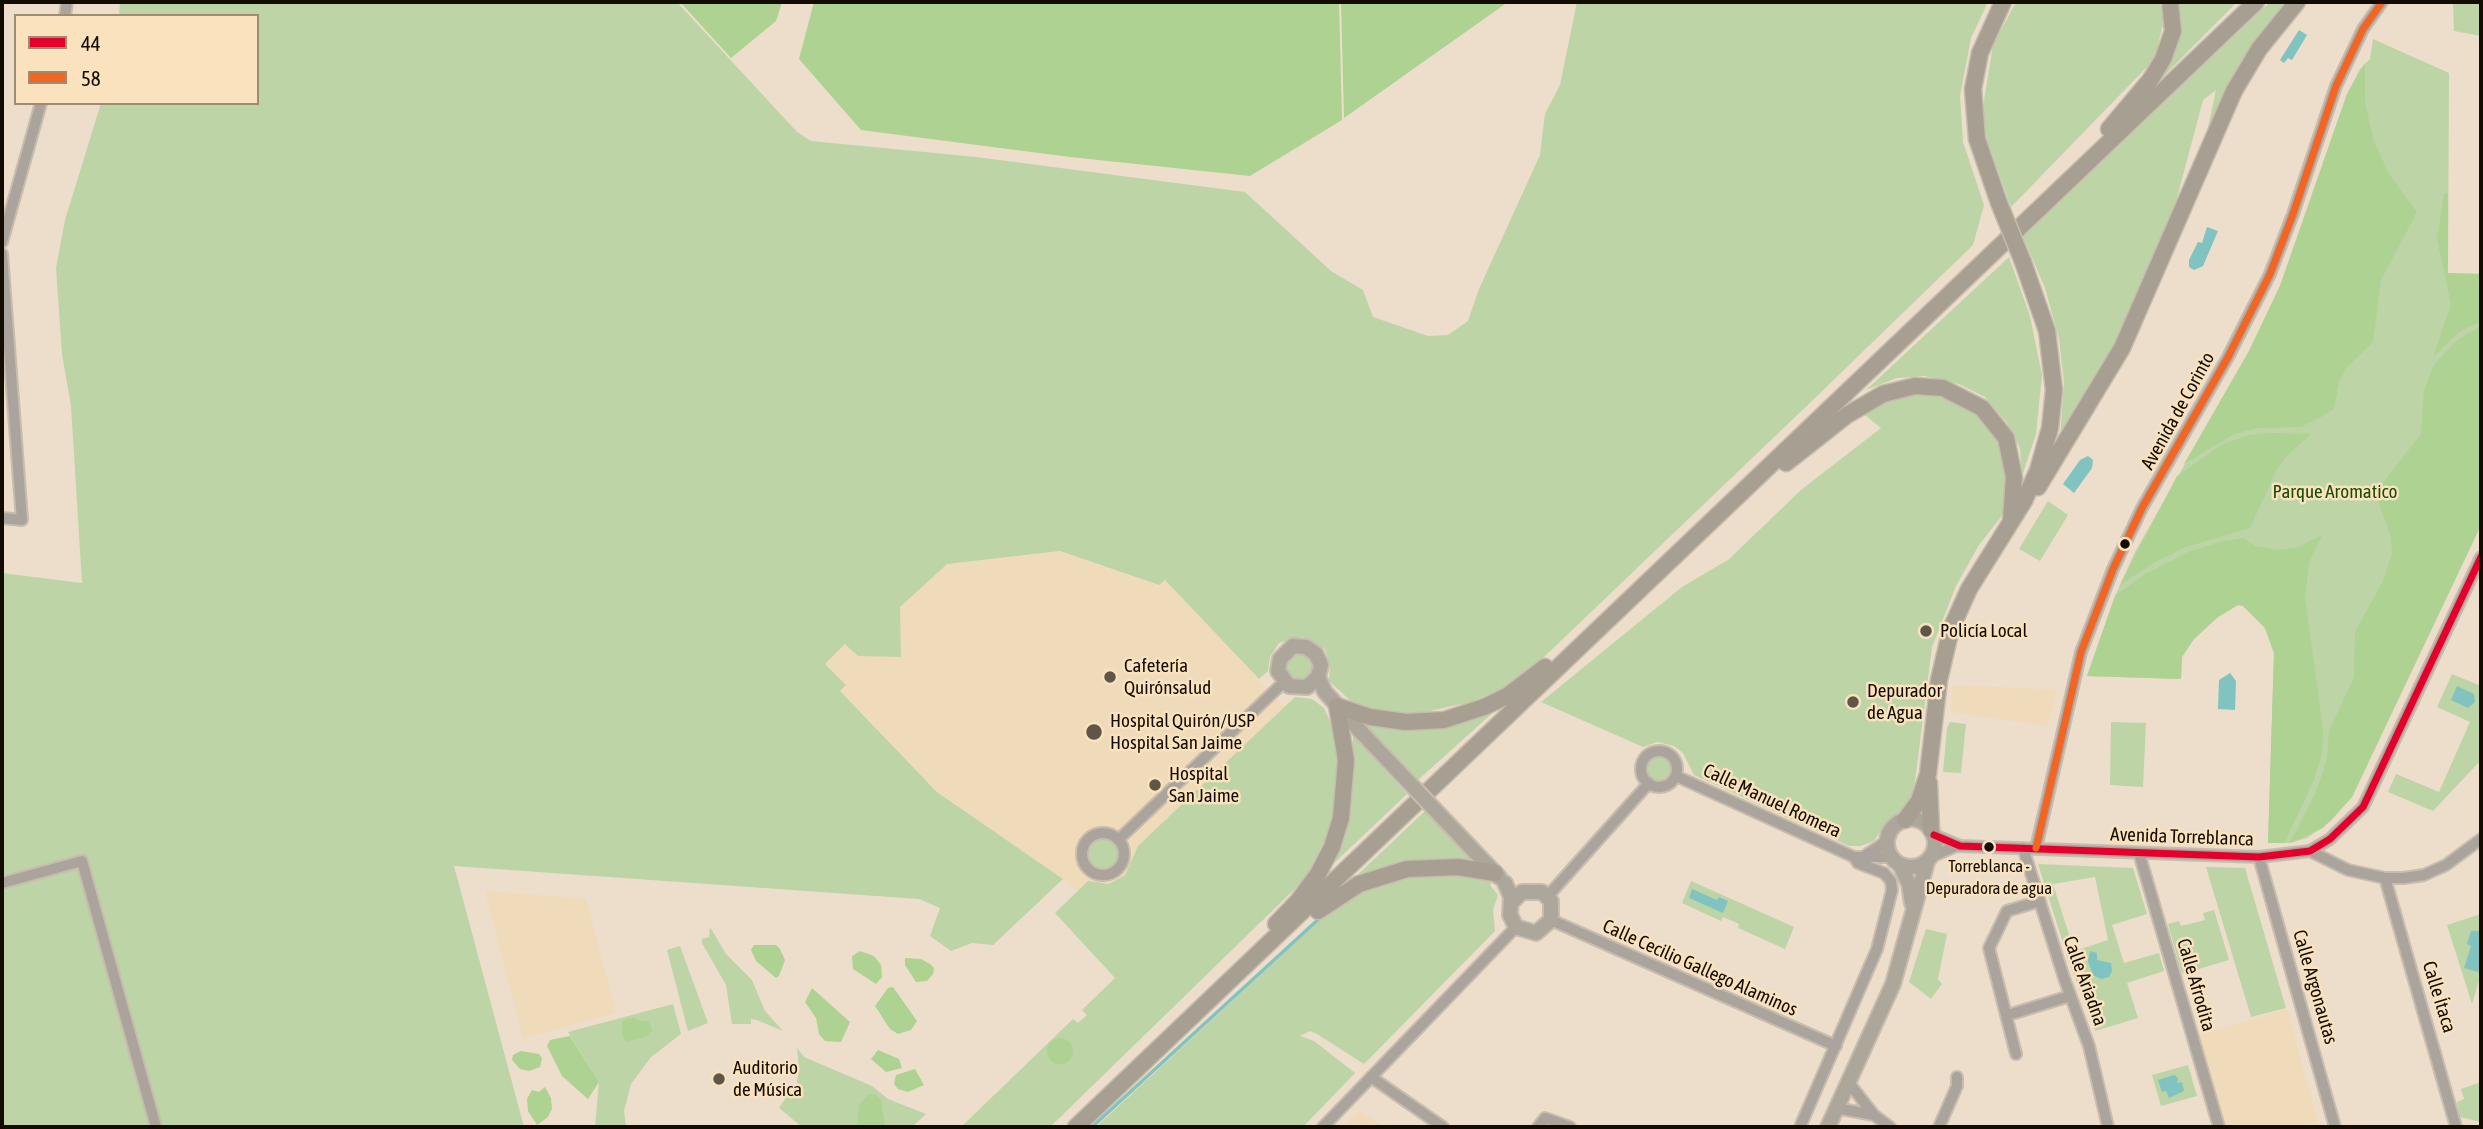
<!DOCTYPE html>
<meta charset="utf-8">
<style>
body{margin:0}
#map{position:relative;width:2483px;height:1129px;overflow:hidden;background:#ecdeca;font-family:"Asap Condensed",sans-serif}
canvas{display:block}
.frame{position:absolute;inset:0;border:4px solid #130c02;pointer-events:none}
.legend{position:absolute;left:14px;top:14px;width:245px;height:91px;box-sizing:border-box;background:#f9e2bd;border:2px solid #9d8c72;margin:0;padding:9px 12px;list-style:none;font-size:21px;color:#130c02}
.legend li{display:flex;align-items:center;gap:14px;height:35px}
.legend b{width:35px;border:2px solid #9d8c72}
</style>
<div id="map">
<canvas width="2483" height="1129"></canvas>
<div class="frame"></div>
<ul class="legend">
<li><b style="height:9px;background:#e4002b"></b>44</li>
<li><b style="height:9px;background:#f26522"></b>58</li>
</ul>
</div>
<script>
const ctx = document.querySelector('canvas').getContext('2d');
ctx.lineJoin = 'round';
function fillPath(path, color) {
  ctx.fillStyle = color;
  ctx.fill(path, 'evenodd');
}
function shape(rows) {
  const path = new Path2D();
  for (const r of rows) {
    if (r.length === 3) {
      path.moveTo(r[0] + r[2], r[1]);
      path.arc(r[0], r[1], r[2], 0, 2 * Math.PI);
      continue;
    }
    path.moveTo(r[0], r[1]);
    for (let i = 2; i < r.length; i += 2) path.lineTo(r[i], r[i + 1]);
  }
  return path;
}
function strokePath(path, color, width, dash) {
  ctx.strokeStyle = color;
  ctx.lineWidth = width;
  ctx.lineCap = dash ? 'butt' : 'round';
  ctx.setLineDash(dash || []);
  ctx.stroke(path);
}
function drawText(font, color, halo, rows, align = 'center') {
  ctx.font = font + ' "Asap Condensed",sans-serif';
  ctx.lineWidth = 5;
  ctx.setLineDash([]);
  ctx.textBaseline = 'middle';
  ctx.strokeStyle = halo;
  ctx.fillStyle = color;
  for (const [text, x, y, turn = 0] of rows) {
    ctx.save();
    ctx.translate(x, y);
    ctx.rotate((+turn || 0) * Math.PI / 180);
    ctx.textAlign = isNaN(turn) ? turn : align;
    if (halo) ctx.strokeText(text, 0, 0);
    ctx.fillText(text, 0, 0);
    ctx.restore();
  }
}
fillPath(shape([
 [1060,552,1159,586,1165,580,1285,708,1142,935,938,791,804,653,833,577],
 [1953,685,2057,690,2048,726,1951,712],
 [485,891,586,899,616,1013,523,1038],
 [2287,1009,2319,1127,2227,1127,2199,1035],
 [1359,1110,1384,1127,1343,1127]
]), '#efdaba');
fillPath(shape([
 [120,2,677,2,797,132,811,141,976,157,1245,192,1331,271,1363,290,1373,317,1428,336,1448,335,1468,321,1479,289,1540,155,1545,114,1560,85,1577,2,1988,2,1971,38,1960,96,1963,142,1984,205,1973,245,1815,398,1545,656,1508,686,1471,702,1411,715,1382,713,1353,703,1329,681,1330,665,1325,649,1303,637,1279,643,1270,657,1268,671,1259,679,1165,580,1159,585,1060,551,947,564,900,607,901,657,858,656,845,644,825,664,846,685,840,691,937,792,1063,879,993,945,972,943,951,951,930,936,940,908,919,899,454,866,524,1127,2,1127,2,573,82,583,71,406,62,354,56,268,65,220,101,103,257,103,257,16,119,16],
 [2016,2,2160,2,2164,21,2156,52,2147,67,2011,207,1987,140,1983,107,1993,45],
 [2177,2,2237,2,2154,86,2170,62,2178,40],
 [2270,2,2289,2,2206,137,2216,90,2203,100,2169,228,2120,338,2060,439,2064,382,2059,339,2045,288,2023,237],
 [2453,2,2481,2,2481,36,2454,31],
 [2373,39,2449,73,2448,273,2481,274,2481,525,2352,797,2331,821,2307,838,2290,843,2268,843,2274,653,2265,628,2243,606,2238,605,2218,617,2194,639,2182,657,2181,679,2087,676,2115,596,2135,552,2249,351,2280,286,2347,94,2360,69,2370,59],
 [2009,257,2030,316,2042,375,2036,434,2022,476,2020,448,2007,423,1985,397,1959,384,1925,376,1897,378,1866,390],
 [1908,393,1941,393,1973,407,1994,428,2006,456,2006,502,2001,517,1979,545,1956,586,1932,647,1913,797,1904,810,1888,820,1874,841,1861,846,1849,846,1694,775,1683,753,1674,746,1657,742,1643,747,1541,702,1682,587,1728,560,1801,490,1881,428,1861,412,1880,401],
 [2048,501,2068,515,2040,561,2019,549],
 [1299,667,14],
 [2452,674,2481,686,2481,760,2433,811,2388,792,2396,774,2439,792,2470,722,2437,707],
 [1295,697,1312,699,1324,708,1333,728,1339,753,1332,825,1306,878,1050,1127,961,1127,1073,1019,1078,1023,1087,1015,1082,1010,1115,978,1055,913,1088,881,1109,884,1125,875,1138,846],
 [1499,707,1418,780,1362,721],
 [1950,722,1966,724,1961,773,1943,772,1947,728],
 [2111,722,2146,723,2143,787,2110,785],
 [1353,736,1407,794,1329,868,1346,829,1352,802],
 [1659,769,12],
 [1425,811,1470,858,1467,861,1353,879],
 [1103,854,15],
 [2038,864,2133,868,2147,914,2112,925,2124,963,2159,953,2164,971,2127,983,2138,1018,2095,1031,2066,954,2108,940,2095,877,2053,884,2071,941,2063,943],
 [2206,867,2245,868,2286,1008,2251,1017],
 [1410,874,1461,874,1492,882,1490,885,1498,895,1493,910,1495,931,1364,1064,1317,1034,1310,1031,1300,1036,1314,1041,1355,1073,1303,1127,1096,1127,1334,907,1358,893,1410,877],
 [1691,881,1794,927,1785,949,1738,928,1739,924,1723,917,1721,921,1682,903],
 [2214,910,2229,960,2182,974,2168,924,2179,921,2181,926,2205,920,2203,913],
 [2481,914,2481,974,2472,1004,2447,925],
 [710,927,726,954,752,980,765,1011,783,1031,757,1020,751,1019,751,1024,732,1024,726,985,702,943,702,939,709,937],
 [1926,929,1947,934,1938,979,1942,984,1931,999,1909,982],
 [680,946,708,1023,688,1031,667,950],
 [673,1004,681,1034,651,1057,631,1084,624,1111,626,1127,595,1127,599,1082,568,1032],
 [797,1048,804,1057,872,1086,888,1099,926,1114,912,1127,802,1127,779,1108,789,1093,793,1095,796,1088,799,1069],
 [2188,1065,2197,1096,2161,1106,2152,1075],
 [2481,1082,2481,1122,2460,1117,2457,1102,2464,1099,2461,1089]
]), '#bdd4a6');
fillPath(shape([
 [680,2,782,2,776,21,731,58],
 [814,2,1339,2,1342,120,1250,176,1070,157,861,130,799,59],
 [1341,2,1508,2,1344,118],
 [2365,63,2365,103,2374,142,2389,174,2417,212,2381,280,2373,342,2347,367,2339,382,2334,409,2321,417,2301,427,2258,428,2234,434,2184,464,2249,351,2280,286,2347,94],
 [2444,193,2448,193,2448,273,2481,274,2481,321,2459,332,2433,357,2451,304,2437,239],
 [2481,326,2481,525,2352,797,2323,828,2290,843,2316,792,2327,759,2329,731,2354,677,2355,632,2383,581,2392,554,2391,536,2377,499,2378,489,2421,434,2424,391,2433,366,2456,341],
 [2272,433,2311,434,2289,453,2277,469,2250,528,2186,547,2155,562,2120,585,2177,476,2223,444,2249,435],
 [2322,535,2309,563,2305,599,2323,729,2322,753,2314,780,2284,843,2268,843,2274,653,2265,628,2243,606,2238,605,2218,617,2194,639,2182,657,2181,679,2087,676,2115,596,2145,574,2188,552,2224,541,2243,538,2255,546,2278,550,2298,547],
 [754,945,776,945,780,949,785,960,779,976,776,978,756,961,751,950],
 [860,951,874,956,881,965,882,977,876,984,853,969,852,956],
 [905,958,921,959,930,964,934,968,933,974,927,981,916,982,905,965],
 [893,987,917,1021,911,1030,898,1034,890,1029,875,1006,888,988],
 [812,988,850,1022,841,1042,825,1041,819,1034,816,1018,805,1002],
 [634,1017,638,1021,649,1021,652,1030,648,1036,627,1042,622,1036,622,1021],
 [570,1036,599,1082,588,1099,562,1076,547,1046,550,1040],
 [1060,1051,13],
 [878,1050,899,1059,902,1068,886,1072,871,1059],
 [521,1051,539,1054,542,1058,540,1067,529,1071,520,1069,512,1060,513,1055],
 [915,1069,924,1085,908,1092,898,1089,894,1084,896,1075],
 [545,1087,551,1098,552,1109,548,1117,537,1125,528,1111,527,1099,532,1090,539,1092],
 [869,1094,876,1095,881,1100,885,1127,857,1127,859,1105]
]), '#add292');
fillPath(shape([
 [2299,30,2307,35,2292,60,2288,58,2284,63,2280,60],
 [2207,227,2218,231,2203,266,2194,270,2189,267,2189,260,2198,242,2202,243],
 [2088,456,2093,460,2092,468,2074,493,2063,484,2080,460],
 [2230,673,2236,681,2235,710,2218,709,2219,680],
 [2457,686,2474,694,2475,702,2468,708,2451,700],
 [1692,889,1717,900,1719,897,1728,901,1723,913,1689,898],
 [2471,931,2481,931,2481,961,2478,972,2464,968,2471,946,2467,944],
 [2090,951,2097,953,2097,960,2111,963,2112,971,2109,977,2101,979,2093,975,2088,961],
 [2174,1075,2178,1078,2177,1083,2182,1082,2184,1091,2169,1098,2166,1091,2162,1092,2158,1080]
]), '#80c3c0');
strokePath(shape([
 [1092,1127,1322,916]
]), '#80c3c0', 3.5);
const minor = shape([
 [65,16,67,2],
 [2,242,41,103],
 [2,254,22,520,2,518],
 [1659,769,18],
 [1676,776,1854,857,1858,863,1884,873,1891,881,1892,890,1877,949,1800,1127],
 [1103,854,21],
 [1934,835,1960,846,2259,857,2310,851,2330,839,2363,807,2481,557],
 [1118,840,1284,682],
 [2023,848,2064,978,2089,1046,2108,1127],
 [2036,848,2081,652,2113,569,2142,508,2228,357,2270,274,2293,214,2336,86,2363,29,2382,2],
 [2310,851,2348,870,2385,878,2404,878,2424,875,2446,865,2481,839],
 [2139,853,2219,1127],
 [1866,855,1887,841],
 [1854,857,1891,857],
 [1931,857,1958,845],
 [2259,857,2335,1127],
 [2385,878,2456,1127],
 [2,883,82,861,156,1127],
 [1547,897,1649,783],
 [1551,920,1836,1046],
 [2008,1015,2070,996],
 [2016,1054,1989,948,2007,911,2040,901],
 [1371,1077,1443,1127],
 [1849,1083,1874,1115,1890,1127],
 [1836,1108,1874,1115],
 [1323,1127,1516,927],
 [1538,1127,1545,1118,1570,1127],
 [1939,1127,1957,1086,1957,1077]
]);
const major = shape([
 [1318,677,1307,687,1289,686,1278,671,1280,659,1293,646,1306,647,1316,654,1321,665,1318,677,1325,692,1362,733],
 [1911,843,24],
 [1476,853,1499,877],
 [1900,865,1909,884,1912,903],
 [1505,883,1511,897,1510,915,1516,927,1536,933,1551,920,1551,901,1542,892,1522,892,1512,902],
 [1828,1127,1893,984,1927,862]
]);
const highway = shape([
 [2109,129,2151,79,2163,59,2173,31,2170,2],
 [1999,203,1977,139,1973,89,1980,53,2003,2],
 [1786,463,1847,415,1883,394,1915,386,1943,388,1982,408,2006,438,2014,477,2011,519],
 [2038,487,2122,348,2234,91,2259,49,2297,2],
 [1337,706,1370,717,1406,722,1444,720,1484,707,1507,696,1545,667],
 [1929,783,1931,830],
 [1905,820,1919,801,1928,774,1939,680,1951,629,1969,589,2024,501,2038,470,2050,428,2054,390,2047,331,2023,262],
 [1318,911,1359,884,1407,869,1458,867,1495,873],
 [1276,924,1298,901,1318,874,1332,847,1341,818,1346,760,1337,706],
 [1076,1127,2256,2]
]);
strokePath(minor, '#c7bcad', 14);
strokePath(major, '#c7bcad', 18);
strokePath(highway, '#c7bcad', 19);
strokePath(minor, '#aaa49d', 10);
strokePath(major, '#ada69a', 14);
strokePath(highway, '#a89f93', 16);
const majorBridge = shape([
 [1362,733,1476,853]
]);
const highwayBridge = shape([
 [1999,203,2023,262]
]);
strokePath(majorBridge, '#c7bcad', 18, []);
strokePath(highwayBridge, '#c7bcad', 19, []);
strokePath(majorBridge, '#ada69a', 14);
strokePath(highwayBridge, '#a89f93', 16);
strokePath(shape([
 [1934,835,1960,846,2259,857,2310,851,2330,839,2363,807,2481,557]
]), '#e4002b', 7);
strokePath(shape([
 [2036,848,2081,652,2113,569,2142,508,2228,357,2270,274,2293,214,2336,86,2363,29,2382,2]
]), '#f26522', 7);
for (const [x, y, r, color] of [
 [2125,544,6,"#130c02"],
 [1926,631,7,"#5f5648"],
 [1110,677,7,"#5f5648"],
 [1853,702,7,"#5f5648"],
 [1094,732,9,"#5f5648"],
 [1155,785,7,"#5f5648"],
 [1989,847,6,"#130c02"],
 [719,1079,7,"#5f5648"]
]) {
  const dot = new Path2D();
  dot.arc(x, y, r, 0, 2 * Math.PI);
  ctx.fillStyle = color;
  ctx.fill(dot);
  strokePath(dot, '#f9e2bd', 2.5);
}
drawText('17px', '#130c02', '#f9e2bd', [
 ["Torreblanca -",1989,867],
 ["Depuradora de agua",1989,889]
]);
drawText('19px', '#130c02', '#f9e2bd', [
 ["Avenida de Corinto",2178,411,-61],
 ["Calle Manuel Romera",1772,801,25],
 ["Avenida Torreblanca",2182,837,2],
 ["Calle Cecilio Gallego Alaminos",1700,968,24],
 ["Calle Ariadna",2085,981,70],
 ["Calle Afrodita",2196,985,74],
 ["Calle Argonautas",2315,987,74],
 ["Calle Ítaca",2439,997,73]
]);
drawText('19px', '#184d05', '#f9e2bd', [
 ["Parque Aromatico",2335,492]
]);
drawText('19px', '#130c02', '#f9e2bd', [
 ["Policía Local",1940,631],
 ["Cafetería",1124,666],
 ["Quirónsalud",1124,688],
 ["Depurador",1867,691],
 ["de Agua",1867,713],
 ["Hospital Quirón/USP",1110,721],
 ["Hospital San Jaime",1110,743],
 ["Hospital",1169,774],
 ["San Jaime",1169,796],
 ["Auditorio",733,1068],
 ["de Música",733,1090]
], 'left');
</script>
